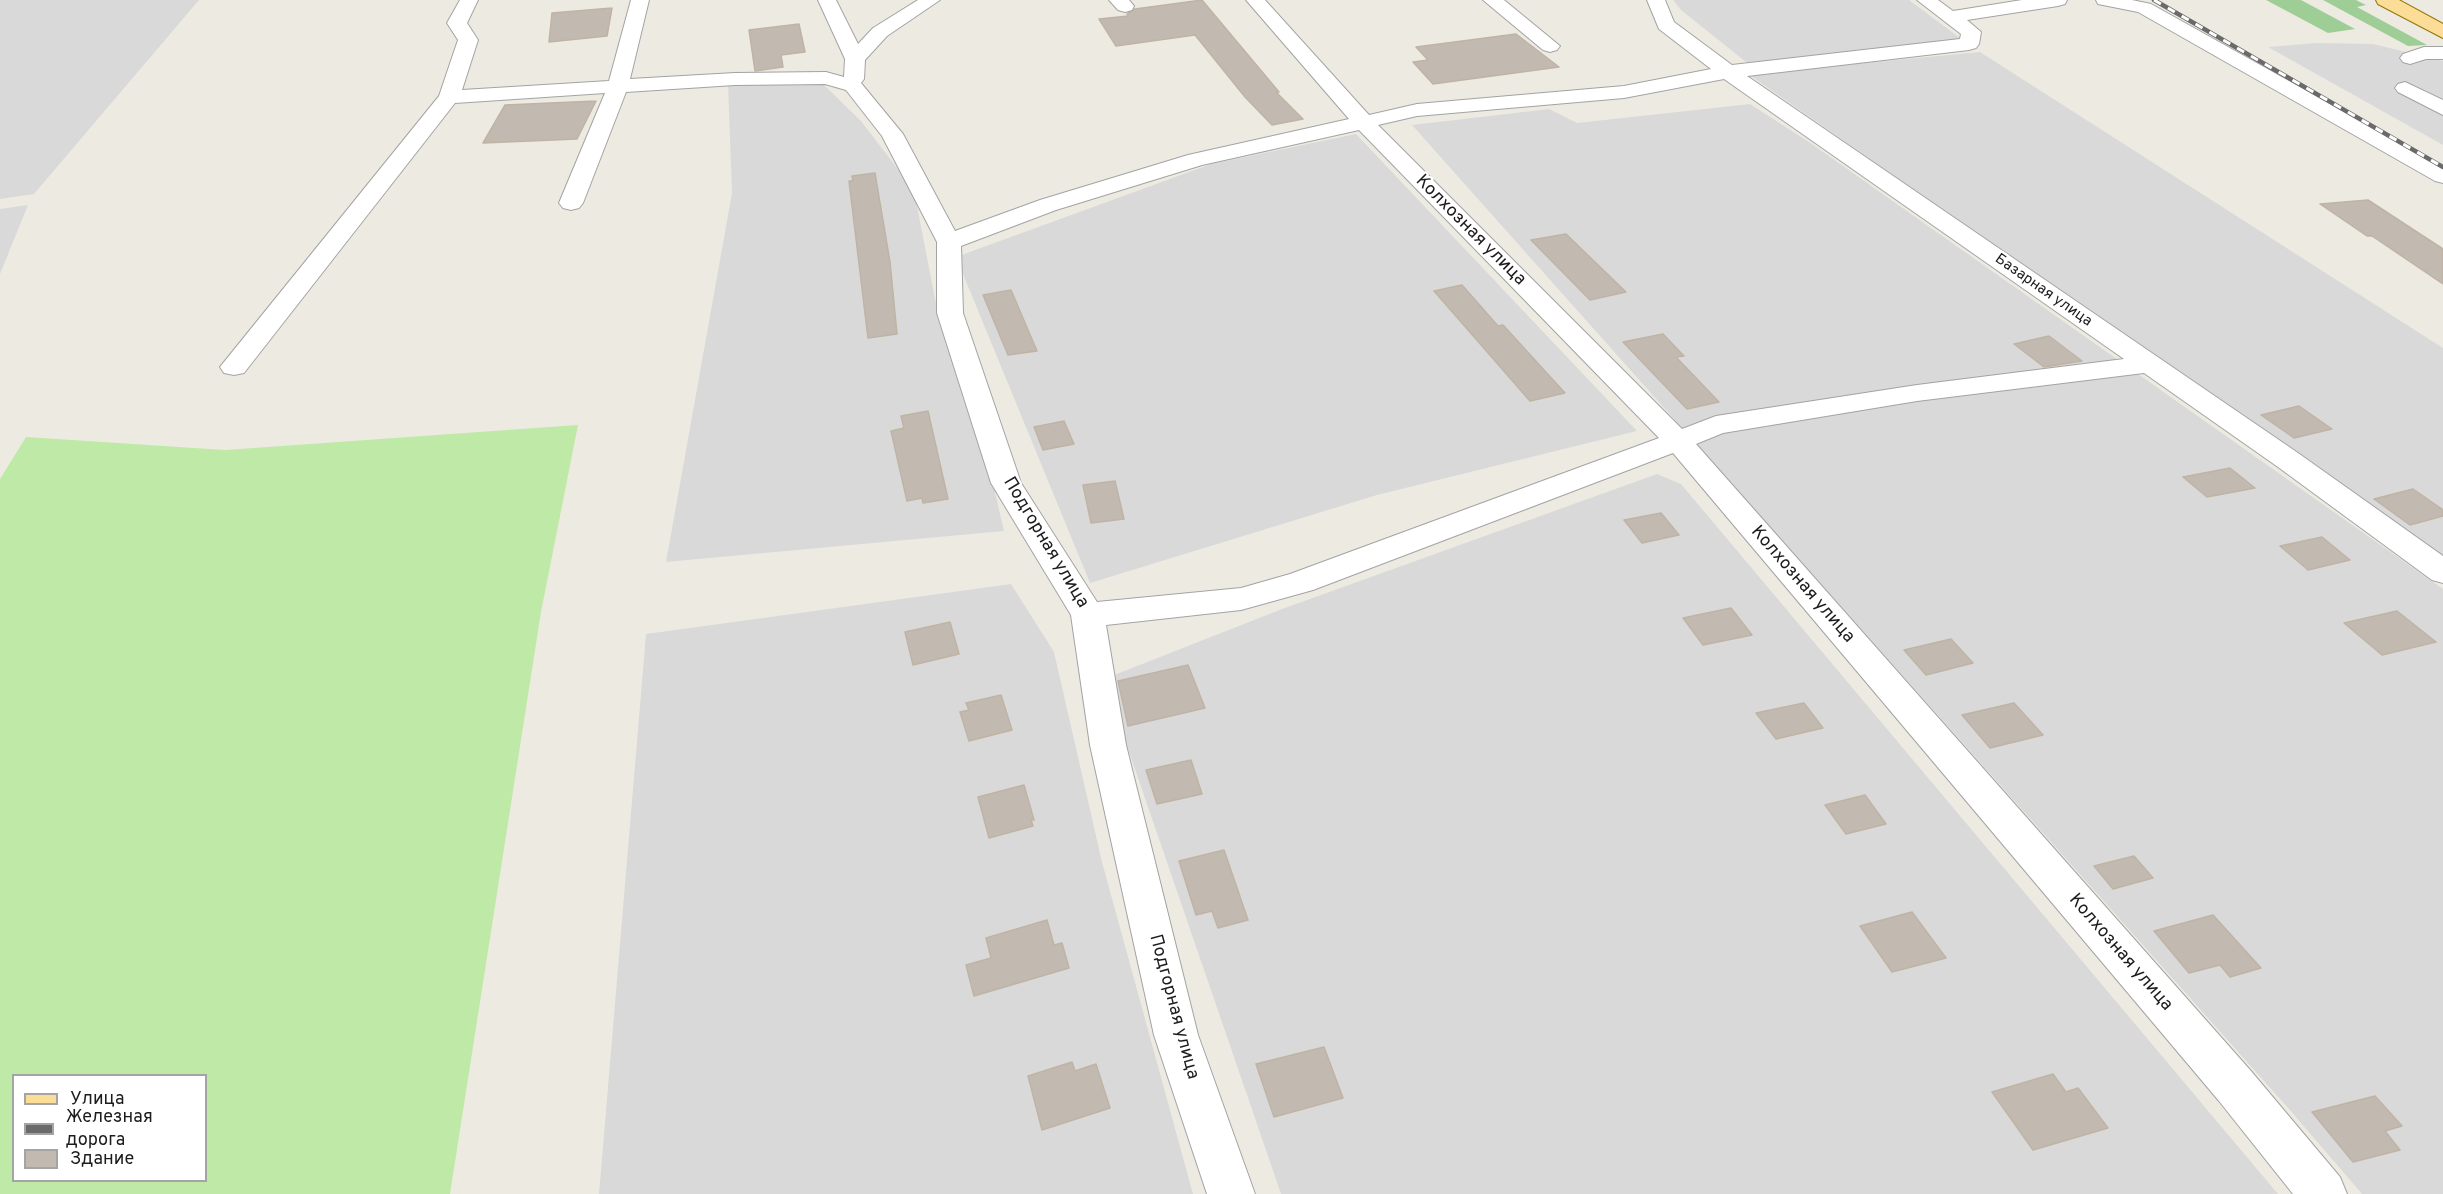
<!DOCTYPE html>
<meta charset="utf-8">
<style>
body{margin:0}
#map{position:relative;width:2443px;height:1194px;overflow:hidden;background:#edebe1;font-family:Overpass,sans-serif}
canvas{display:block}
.legend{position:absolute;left:12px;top:1074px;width:195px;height:108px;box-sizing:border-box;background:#fff;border:2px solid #a4a4a4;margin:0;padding:8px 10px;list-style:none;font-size:18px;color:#1c1c1c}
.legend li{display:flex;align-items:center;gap:12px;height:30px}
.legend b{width:30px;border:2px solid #a4a4a4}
</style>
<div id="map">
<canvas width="2443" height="1194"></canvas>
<ul class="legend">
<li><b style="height:8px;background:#fcdd98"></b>Улица</li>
<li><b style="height:8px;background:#6a6a6a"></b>Железная дорога</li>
<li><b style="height:16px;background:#c2bab1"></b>Здание</li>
</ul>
</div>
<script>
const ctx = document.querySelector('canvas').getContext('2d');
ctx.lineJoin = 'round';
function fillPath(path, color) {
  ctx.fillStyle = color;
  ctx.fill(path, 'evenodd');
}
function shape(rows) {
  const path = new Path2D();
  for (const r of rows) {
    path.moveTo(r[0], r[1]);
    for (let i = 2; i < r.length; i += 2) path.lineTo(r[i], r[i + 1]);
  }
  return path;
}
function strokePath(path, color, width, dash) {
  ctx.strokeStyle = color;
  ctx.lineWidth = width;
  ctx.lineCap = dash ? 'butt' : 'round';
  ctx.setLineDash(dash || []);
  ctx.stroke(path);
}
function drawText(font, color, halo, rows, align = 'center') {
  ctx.font = font + ' Overpass,sans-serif';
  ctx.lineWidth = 4.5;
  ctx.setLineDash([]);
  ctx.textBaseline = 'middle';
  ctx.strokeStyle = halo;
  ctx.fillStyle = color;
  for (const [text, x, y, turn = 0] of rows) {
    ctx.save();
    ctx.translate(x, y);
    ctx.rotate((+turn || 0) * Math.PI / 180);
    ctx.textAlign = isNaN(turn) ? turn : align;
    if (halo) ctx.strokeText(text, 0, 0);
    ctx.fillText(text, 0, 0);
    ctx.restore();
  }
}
fillPath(shape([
 [0,0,199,0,34,194,0,199],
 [1673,0,1909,0,1964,41,1751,66,1681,10],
 [2316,43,2373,44,2443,61,2443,145,2268,47],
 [1980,52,2443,348,2443,559,1748,74],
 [822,83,861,121,914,190,935,299,994,488,1004,531,666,562,732,193,728,84],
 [1750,104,1809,142,2443,589,2443,1194,2362,1194,2289,1109,1412,125,1549,109,1577,123],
 [1356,134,1637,431,1377,495,1090,583,956,257,1211,164],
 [28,205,0,274,0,209],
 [1657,474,1681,484,2278,1194,1281,1194,1104,679,1282,609],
 [1011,584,1054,652,1102,862,1193,1194,599,1194,646,634]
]), '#dad9d9');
fillPath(shape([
 [578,425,541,612,450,1194,0,1194,0,479,26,437,225,450],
 [14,1076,206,1076,206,1180,14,1180]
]), '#bfe9a6');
fillPath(shape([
 [2266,0,2301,0,2355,29,2328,33],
 [2323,0,2356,0,2366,5,2357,7,2427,45,2408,46]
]), '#9fcd96');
const building = shape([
 [1202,0,1279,92,1276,92,1303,119,1272,125,1245,97,1195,35,1116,46,1099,19,1128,16,1127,14,1135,9,1202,0],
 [612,8,607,36,549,42,552,13,612,8],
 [799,24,805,52,781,55,783,67,755,71,749,30,799,24],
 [1516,34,1559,67,1433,84,1413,62,1428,60,1416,47,1516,34],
 [596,101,577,139,483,143,505,105,596,101],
 [875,173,890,262,897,334,868,338,849,181,853,181,852,176,875,173],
 [2368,200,2443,249,2443,284,2372,236,2367,236,2320,204,2368,200],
 [1566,234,1626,292,1590,300,1531,240,1566,234],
 [1462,285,1498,326,1503,325,1565,393,1530,401,1434,291,1462,285],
 [1011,290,1037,351,1008,355,983,295,1011,290],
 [1663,334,1684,356,1676,357,1719,402,1687,409,1623,342,1663,334],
 [2049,336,2082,361,2044,367,2014,344,2049,336],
 [2299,406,2332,429,2294,438,2261,415,2299,406],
 [928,411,948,499,923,503,922,498,907,501,891,431,904,428,901,416,928,411],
 [1064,421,1074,444,1043,450,1034,427,1064,421],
 [2230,468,2255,488,2207,497,2183,477,2230,468],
 [1115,481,1124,519,1091,523,1083,485,1115,481],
 [2413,489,2443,510,2443,516,2410,525,2374,499,2413,489],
 [1661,513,1679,535,1642,543,1624,520,1661,513],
 [2322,537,2350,560,2308,570,2280,546,2322,537],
 [1731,608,1752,635,1703,645,1683,618,1731,608],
 [2397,611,2436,642,2382,655,2344,623,2397,611],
 [950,622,959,654,913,665,905,632,950,622],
 [1951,639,1973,663,1926,675,1904,650,1951,639],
 [1188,665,1205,708,1128,726,1118,681,1188,665],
 [1001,695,1012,730,969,741,960,712,969,710,966,703,1001,695],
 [1804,703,1823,728,1776,739,1756,713,1804,703],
 [2014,703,2043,735,1990,748,1962,715,2014,703],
 [1191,760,1202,794,1157,804,1146,770,1191,760],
 [1024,785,1034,820,1031,820,1033,826,989,838,978,797,1024,785],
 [1865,795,1886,824,1846,834,1825,805,1865,795],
 [1224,850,1248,920,1218,928,1212,911,1196,915,1179,861,1224,850],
 [2134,856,2153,878,2113,889,2094,866,2134,856],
 [1912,912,1946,958,1892,972,1860,926,1912,912],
 [2213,915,2261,968,2230,977,2220,965,2189,973,2154,931,2213,915],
 [1047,920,1054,945,1062,943,1069,968,974,996,966,965,991,958,986,938,1047,920],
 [1324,1047,1343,1098,1274,1117,1256,1064,1324,1047],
 [1072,1062,1075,1071,1096,1064,1110,1108,1042,1130,1028,1076,1072,1062],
 [2053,1074,2066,1092,2078,1088,2108,1128,2033,1150,1992,1092,2053,1074],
 [2375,1096,2402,1126,2385,1131,2400,1150,2353,1162,2312,1112,2375,1096]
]);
fillPath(building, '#c2bab1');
strokePath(building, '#bfb3a4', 1.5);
const minor = shape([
 [460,0,478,0,467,23,478,40,462,90,609,81,631,0,649,0,630,79,735,73,826,72,844,77,845,59,818,0,836,0,858,44,873,28,918,0,940,0,887,36,865,60,864,79,861,83,903,134,955,231,1040,200,1188,155,1349,119,1246,0,1265,0,1369,115,1417,104,1624,86,1711,69,1659,29,1647,0,1665,0,1674,22,1732,65,1960,39,1961,34,1917,0,1938,0,1953,11,2022,0,2067,0,2065,4,2058,6,1967,20,1981,32,1979,44,1976,48,1969,50,1747,76,2298,453,2443,556,2443,583,2432,580,2278,467,2144,373,1917,401,1723,433,1696,444,2251,1071,2340,1177,2347,1194,2293,1194,2219,1101,1673,453,1313,590,1241,610,1106,625,1126,745,1198,1035,1255,1194,1207,1194,1154,1035,1090,745,1071,615,991,483,937,313,937,242,882,136,846,90,825,84,735,85,626,92,583,203,579,208,571,210,563,208,559,203,605,93,455,103,244,373,234,375,224,373,220,367,439,96,458,40,447,23,460,0],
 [1724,79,2124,359,1917,385,1716,416,1682,429,1378,125,1417,116,1624,98,1724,79],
 [1359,130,1659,438,1290,574,1241,588,1097,602,1021,483,963,313,961,246,1056,210,1202,165,1359,130],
 [1109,0,1129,0,1134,6,1132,10,1125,12,1118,10,1109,0],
 [1483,0,1504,0,1560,46,1557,50,1550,52,1543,50,1483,0],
 [2096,0,2132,0,2151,4,2443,167,2443,183,2435,181,2138,12,2098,4,2096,0],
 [2424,47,2443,47,2443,59,2426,59,2410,64,2403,62,2400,58,2403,54,2424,47],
 [2405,82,2443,100,2443,115,2398,92,2395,88,2398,84,2405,82]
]);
const major = shape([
 [2376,0,2399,0,2443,24,2443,38,2378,4,2376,0]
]);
strokePath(minor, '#a3a3a3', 2);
strokePath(major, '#947500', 2);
fillPath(minor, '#fff');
fillPath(major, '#fcdd98');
const rail = shape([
 [2154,0,2443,167]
]);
strokePath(rail, '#6a6a6a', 4.5);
strokePath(rail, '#fff', 3, [8]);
drawText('15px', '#1c1c1c', '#fff', [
 ["Базарная улица",2043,291,35]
]);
drawText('18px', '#1c1c1c', '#fff', [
 ["Колхозная улица",1470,231,45],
 ["Подгорная улица",1045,543,59],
 ["Колхозная улица",1802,585,49],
 ["Колхозная улица",2120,953,49],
 ["Подгорная улица",1173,1007,75]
]);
</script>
